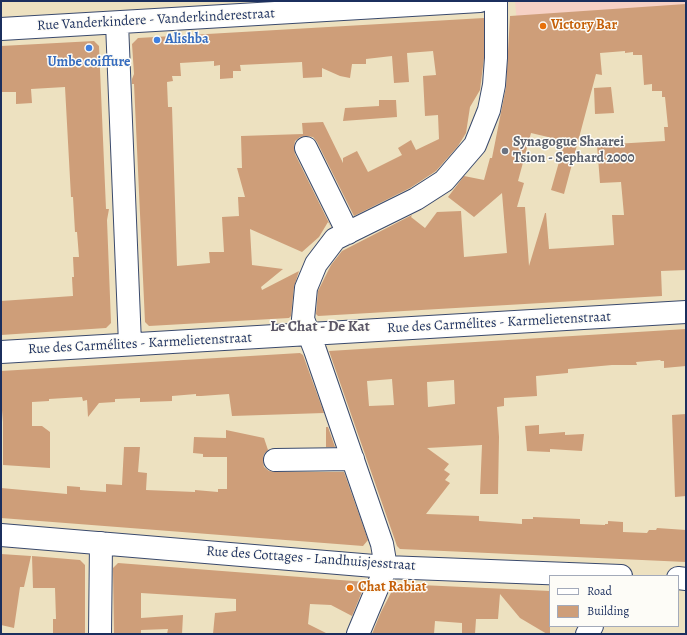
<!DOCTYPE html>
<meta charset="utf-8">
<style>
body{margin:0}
#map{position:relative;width:687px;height:635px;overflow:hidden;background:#ede1c0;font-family:Alegreya,serif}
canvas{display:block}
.frame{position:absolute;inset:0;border:2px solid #1b2f5e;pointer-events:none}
.legend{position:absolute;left:549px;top:575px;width:130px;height:52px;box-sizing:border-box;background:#fdfcf7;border:1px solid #a3aaba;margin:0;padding:5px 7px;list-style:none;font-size:12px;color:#1b2f5e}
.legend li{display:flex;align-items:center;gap:8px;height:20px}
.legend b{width:20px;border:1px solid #a3aaba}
</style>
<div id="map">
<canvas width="687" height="635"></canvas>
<div class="frame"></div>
<ul class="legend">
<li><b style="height:5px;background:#fff"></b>Road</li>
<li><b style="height:11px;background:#ce9e79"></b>Building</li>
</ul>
</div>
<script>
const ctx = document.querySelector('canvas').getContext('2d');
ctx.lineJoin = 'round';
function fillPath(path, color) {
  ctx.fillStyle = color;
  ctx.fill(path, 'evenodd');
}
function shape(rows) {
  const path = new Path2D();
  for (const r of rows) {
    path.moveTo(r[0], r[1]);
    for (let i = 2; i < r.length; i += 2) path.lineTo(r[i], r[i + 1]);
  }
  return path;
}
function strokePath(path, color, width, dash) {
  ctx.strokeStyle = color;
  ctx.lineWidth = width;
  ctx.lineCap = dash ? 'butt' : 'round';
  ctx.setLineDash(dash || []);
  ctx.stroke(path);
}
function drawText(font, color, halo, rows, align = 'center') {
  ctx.font = font + ' Alegreya,serif';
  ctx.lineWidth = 3;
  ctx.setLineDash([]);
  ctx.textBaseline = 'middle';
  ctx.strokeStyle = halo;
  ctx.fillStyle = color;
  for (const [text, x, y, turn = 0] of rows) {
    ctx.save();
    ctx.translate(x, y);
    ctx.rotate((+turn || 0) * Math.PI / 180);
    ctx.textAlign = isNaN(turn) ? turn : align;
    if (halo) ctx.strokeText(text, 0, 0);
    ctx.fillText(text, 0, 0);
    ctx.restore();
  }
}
fillPath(shape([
 [512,1,686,1,686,45,520,56,515,1]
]), '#f6d1c5');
fillPath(shape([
 [686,4,686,270,661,271,662,296,318,316,316,314,318,291,331,265,342,251,412,215,411,217,425,228,437,212,461,211,464,257,507,253,502,193,474,217,448,197,464,176,484,180,490,158,492,158,506,87,510,16],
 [625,51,625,53,633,52,633,55,642,55,644,85,652,84,652,91,662,91,662,97,665,97,668,127,664,127,665,141,597,145,600,183,621,182,624,215,612,215,614,245,549,249,546,213,545,213,529,266,525,207,517,207,524,183,518,181,531,133,565,141,551,190,564,194,596,74,602,75,600,53],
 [484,18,484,58,480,90,470,107,466,133,458,146,436,171,410,188,354,216,317,142,313,137,306,136,300,137,295,141,294,148,295,154,331,227,328,222,319,237,302,252,250,229,252,265,283,269,261,287,262,290,299,271,294,287,291,316,289,318,149,326,145,322,134,84,132,84,132,79,134,74,132,44,138,38],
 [433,51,436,75,423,76,425,116,438,115,439,139,416,150,411,140,398,148,402,155,368,172,357,151,343,158,343,163,323,122,302,123,303,134,241,136,242,168,237,168,245,197,238,197,239,216,222,217,224,252,209,252,210,263,177,266,172,107,168,107,167,82,173,81,172,76,181,76,180,63,214,61,214,66,220,65,220,79,233,78,233,71,241,71,240,65,302,62,303,78,322,77,322,68,340,76,350,78,352,64,366,64,366,59,392,56,394,83,409,82,407,53],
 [94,41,99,46,106,209,109,209,107,220,111,323,106,328,1,335,1,301,73,296,72,277,74,277,73,257,79,257,77,232,75,232,73,197,71,197,65,87,31,89,32,103,16,104,16,92,1,92,1,46],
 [611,87,614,113,595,114,594,88],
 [379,100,396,100,397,117,343,121,345,108,379,106],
 [686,329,686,366,664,368,664,361,661,361,660,360,636,362,637,365,612,365,568,369,568,373,536,376,537,396,504,398,504,406,497,407,499,437,498,494,480,494,482,445,427,448,449,464,444,470,450,474,445,480,450,483,426,514,479,516,479,521,509,523,522,524,522,519,533,519,533,517,580,519,580,524,605,525,605,524,608,524,608,521,623,522,623,532,647,533,649,530,656,530,657,528,686,530,686,562,400,549,397,546,329,351],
 [392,379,394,405,369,406,367,381],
 [454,380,455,404,428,407,427,382],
 [300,353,303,355,324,413,232,416,229,394,201,396,196,396,196,394,172,396,172,401,140,402,140,398,115,399,115,402,99,403,88,417,87,400,83,401,82,397,49,399,49,401,32,402,32,426,42,426,50,432,50,468,3,465,3,422,1,398,1,371],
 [686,414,686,496,675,497,672,415],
 [539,425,539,434,565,432,565,435,584,434,582,451,550,449,550,452,527,451,525,426],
 [326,427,328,427,335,447,326,447],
 [226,430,264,438,268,450,264,454,263,461,264,467,269,471,275,472,344,472,368,540,363,546,1,518,1,488,67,494,67,486,80,487,80,490,106,492,106,484,122,485,124,447,140,447,138,472,147,473,146,490,195,492,195,490,218,492,218,489,227,489,227,457,203,457,203,454,193,453,194,437,226,438],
 [1,554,31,556,24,587,20,587,14,628,1,625],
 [32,556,80,560,85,565,85,634,53,634,53,619,56,619,55,588,33,588],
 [118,563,248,573,366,582,352,616,331,605,310,604,308,624,328,634,213,634,215,613,236,611,236,599,141,593,141,618,183,615,182,634,167,634,168,629,141,630,141,634,114,634,113,568],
 [399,584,550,591,550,634,547,634,520,618,500,594,498,619,476,619,475,634,462,634,462,623,435,621,434,634,372,634,381,612,394,587]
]), '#ce9e79');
const minor = shape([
 [117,23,130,344],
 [1,29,480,1],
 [306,148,348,233],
 [1,352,686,312],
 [275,460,353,459],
 [1,535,386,567,621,576],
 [678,578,686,579],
 [100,634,101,543],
 [358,634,386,567,382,544,315,350,303,319,306,288,316,264,335,239,416,199,444,181,475,145,489,110,494,85,496,58,496,1],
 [587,634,592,626]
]);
strokePath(minor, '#3a4a6d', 24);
strokePath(minor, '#fff', 22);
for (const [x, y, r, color] of [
 [543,26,4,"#e8710a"],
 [157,40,4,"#3f7fe0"],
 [89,48,4,"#3f7fe0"],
 [505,151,4,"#6b7280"],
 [350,588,4,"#e8710a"]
]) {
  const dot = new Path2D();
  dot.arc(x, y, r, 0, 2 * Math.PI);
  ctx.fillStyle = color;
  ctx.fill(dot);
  strokePath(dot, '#fdfcf7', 1.5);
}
drawText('14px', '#1b2f5e', '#fdfcf7', [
 ["Rue Vanderkindere - Vanderkinderestraat",156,20,-3],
 ["Rue des Carmélites - Karmelietenstraat",499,323,-3],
 ["Rue des Carmélites - Karmelietenstraat",140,344,-3],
 ["Rue des Cottages - Landhuisjesstraat",311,559,4]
]);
drawText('bold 14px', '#c56008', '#fdfcf7', [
 ["Victory Bar",551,26],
 ["Chat Rabiat",358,588]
], 'left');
drawText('bold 14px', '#366cbe', '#fdfcf7', [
 ["Alishba",165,40],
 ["Umbe coiffure",89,63,"center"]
], 'left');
drawText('bold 14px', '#5b616d', '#fdfcf7', [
 ["Synagogue Shaarei",513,143],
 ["Tsion - Sephard 2000",513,159]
], 'left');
drawText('bold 15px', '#5a5667', '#fdfcf7', [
 ["Le Chat - De Kat",320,327]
]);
</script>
